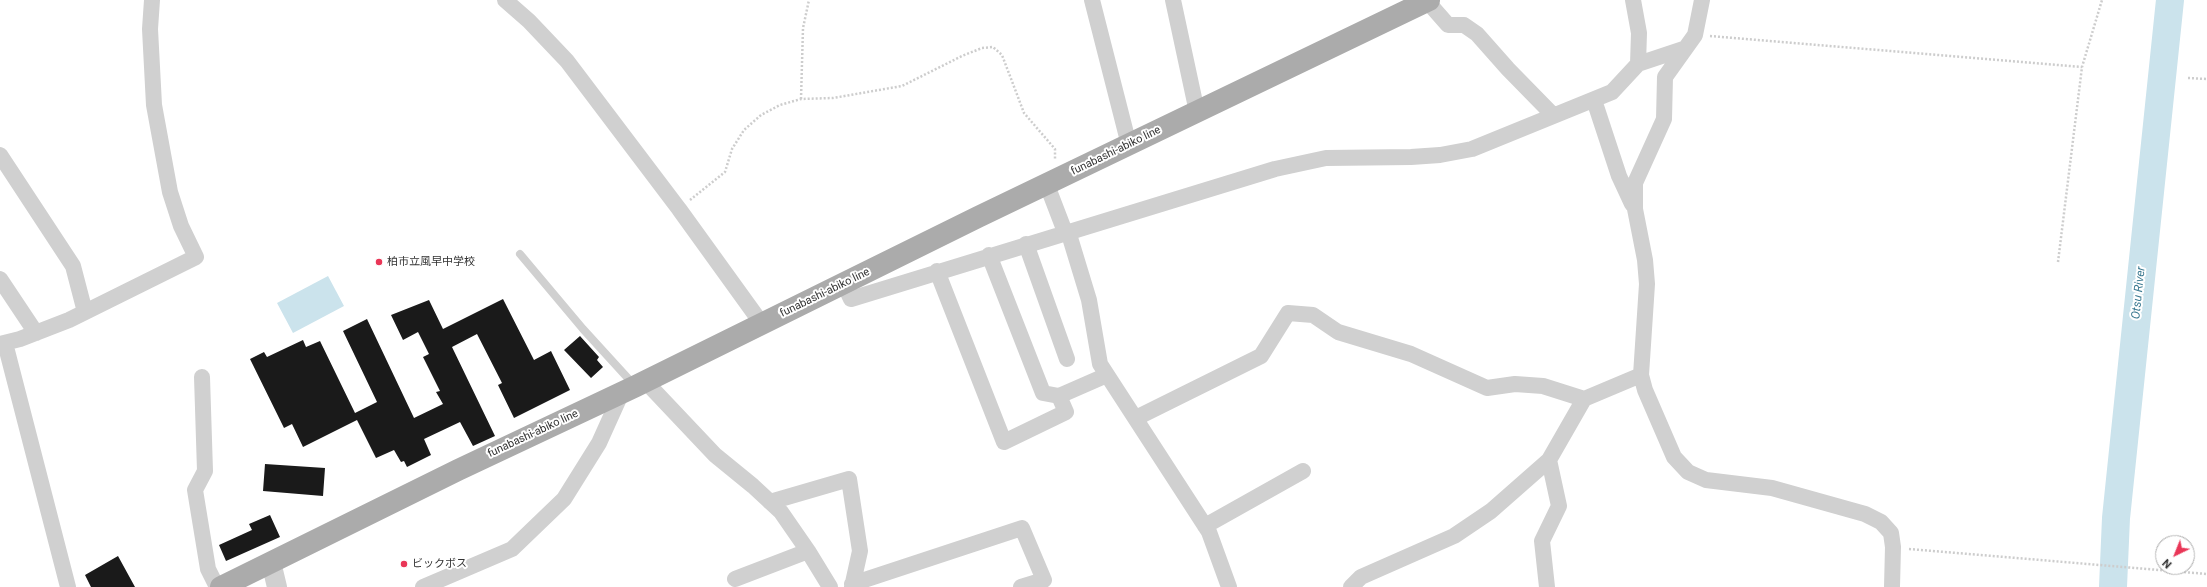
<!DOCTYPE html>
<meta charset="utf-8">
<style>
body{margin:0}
#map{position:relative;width:2207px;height:587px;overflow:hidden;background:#fff;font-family:Roboto,sans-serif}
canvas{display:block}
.north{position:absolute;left:2155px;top:535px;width:40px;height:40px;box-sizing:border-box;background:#fff;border:1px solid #adadad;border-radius:50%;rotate:223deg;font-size:11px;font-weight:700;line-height:16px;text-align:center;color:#333}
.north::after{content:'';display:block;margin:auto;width:14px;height:18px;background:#e93657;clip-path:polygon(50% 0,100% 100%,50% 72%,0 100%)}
</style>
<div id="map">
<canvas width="2207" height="587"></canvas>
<div class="north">N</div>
</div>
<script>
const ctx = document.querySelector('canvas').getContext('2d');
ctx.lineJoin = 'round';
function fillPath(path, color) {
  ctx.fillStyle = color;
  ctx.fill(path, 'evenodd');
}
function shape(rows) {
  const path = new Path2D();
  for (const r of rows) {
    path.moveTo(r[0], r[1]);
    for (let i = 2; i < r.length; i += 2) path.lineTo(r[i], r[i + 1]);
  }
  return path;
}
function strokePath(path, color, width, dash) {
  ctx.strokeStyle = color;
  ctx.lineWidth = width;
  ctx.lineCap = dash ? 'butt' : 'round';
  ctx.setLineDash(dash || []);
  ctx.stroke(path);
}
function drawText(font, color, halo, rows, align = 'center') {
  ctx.font = font + ' Roboto,"Noto Sans JP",sans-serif';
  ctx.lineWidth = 4;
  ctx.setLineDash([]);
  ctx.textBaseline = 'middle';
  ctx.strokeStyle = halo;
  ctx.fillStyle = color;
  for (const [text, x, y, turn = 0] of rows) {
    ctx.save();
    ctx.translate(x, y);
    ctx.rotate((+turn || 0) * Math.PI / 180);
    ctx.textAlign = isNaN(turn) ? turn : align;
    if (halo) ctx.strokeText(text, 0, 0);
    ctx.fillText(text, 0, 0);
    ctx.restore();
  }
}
fillPath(shape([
 [328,276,344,306,293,333,277,303]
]), '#cbe3ec');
strokePath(shape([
 [2113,587,2116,518,2170,0]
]), '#cbe3ec', 28);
fillPath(shape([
 [503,299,534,360,551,351,570,390,514,418,498,385,502,383,477,334,452,347,495,436,473,446,460,422,424,439,431,455,407,467,404,461,401,462,394,450,376,458,357,420,303,447,292,424,284,428,250,359,264,352,267,357,303,340,306,347,320,341,355,413,377,402,343,331,367,319,414,418,443,404,436,392,440,391,423,357,429,354,418,332,403,340,391,315,429,300,443,329],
 [580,336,599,357,597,360,603,367,591,378,564,350],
 [265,464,325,468,323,496,263,491],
 [270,515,280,537,226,561,219,545,252,530,249,524],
 [118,556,135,587,91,587,85,575]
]), '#1a1a1a');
strokePath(shape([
 [1710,36,2082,67],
 [2188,78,2207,79],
 [801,99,803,28,809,0],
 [690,200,725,172,732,149,744,130,761,115,780,105,801,99,833,98,902,86,962,56,982,48,993,47,1002,55,1024,113,1055,149,1055,159],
 [2058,262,2082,67,2102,0],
 [1909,549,2207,574]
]), '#cdcdcd', 2.5, [2, 2]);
strokePath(shape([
 [520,254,583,329,635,386]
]), '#d0d0d0', 8);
strokePath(shape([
 [505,0,529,21,567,61,679,209,762,324],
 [1092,0,1129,145],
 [1173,0,1197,112],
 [1426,0,1448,25,1464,25,1477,34,1508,69,1553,115],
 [1633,0,1639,33,1638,64],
 [1702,0,1695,35,1665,77,1664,119,1635,183,1635,209,1645,260,1647,284,1641,375,1645,390,1674,457,1688,472,1706,480,1772,488,1865,514,1881,522,1891,533,1893,547,1892,587],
 [1594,100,1619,176,1632,204],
 [0,155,73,266,85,312],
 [1047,185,1065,232],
 [1068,231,1089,300,1100,364,1209,532,1229,587],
 [1026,244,1067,359],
 [989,255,1043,393,1059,396],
 [937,271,1004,442,1066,412,1059,396,1107,375],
 [0,279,36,333],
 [844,284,851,299,1275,169,1326,158,1411,157,1440,155,1472,149,1612,92,1638,64,1683,49],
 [5,343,68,587],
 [0,344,20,339,69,320,196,257,181,226,170,192,154,105,150,29,152,0],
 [202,377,205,471,195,490,208,569,217,587],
 [645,381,715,455,753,486,781,512,808,551,830,587],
 [1136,418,1261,356,1288,313,1313,315,1338,332,1411,354,1487,388,1515,384,1543,386,1584,399],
 [770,502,849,479,860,551,852,587],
 [1205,526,1303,471],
 [735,579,808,551],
 [852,584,1022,528,1044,580,1021,587],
 [423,587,512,549,564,499,599,443,622,392],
 [1351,587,1361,577,1454,536,1491,511,1549,460,1584,399,1641,375],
 [1547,587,1542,541,1559,506,1549,460]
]), '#d0d0d0', 16);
strokePath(shape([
 [271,562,277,587]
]), '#d0d0d0', 20);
strokePath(shape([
 [221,587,458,470,636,386,978,217,1429,0]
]), '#ababab', 22);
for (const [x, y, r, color] of [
 [379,262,4,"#e93657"],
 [404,564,4,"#e93657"]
]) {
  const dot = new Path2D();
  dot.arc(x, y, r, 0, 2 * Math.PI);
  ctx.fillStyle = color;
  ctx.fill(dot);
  strokePath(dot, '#fff', 1.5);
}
drawText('11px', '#333', '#fff', [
 ["funabashi-abiko line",1116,151,-26],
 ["funabashi-abiko line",825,293,-26],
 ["funabashi-abiko line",533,434,-25]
]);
drawText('11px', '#333', '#fff', [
 ["柏市立風早中学校",387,262],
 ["ビックボス",412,564]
], 'left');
drawText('italic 12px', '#3c7a91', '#fff', [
 ["Otsu River",2139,293,-84]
]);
</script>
